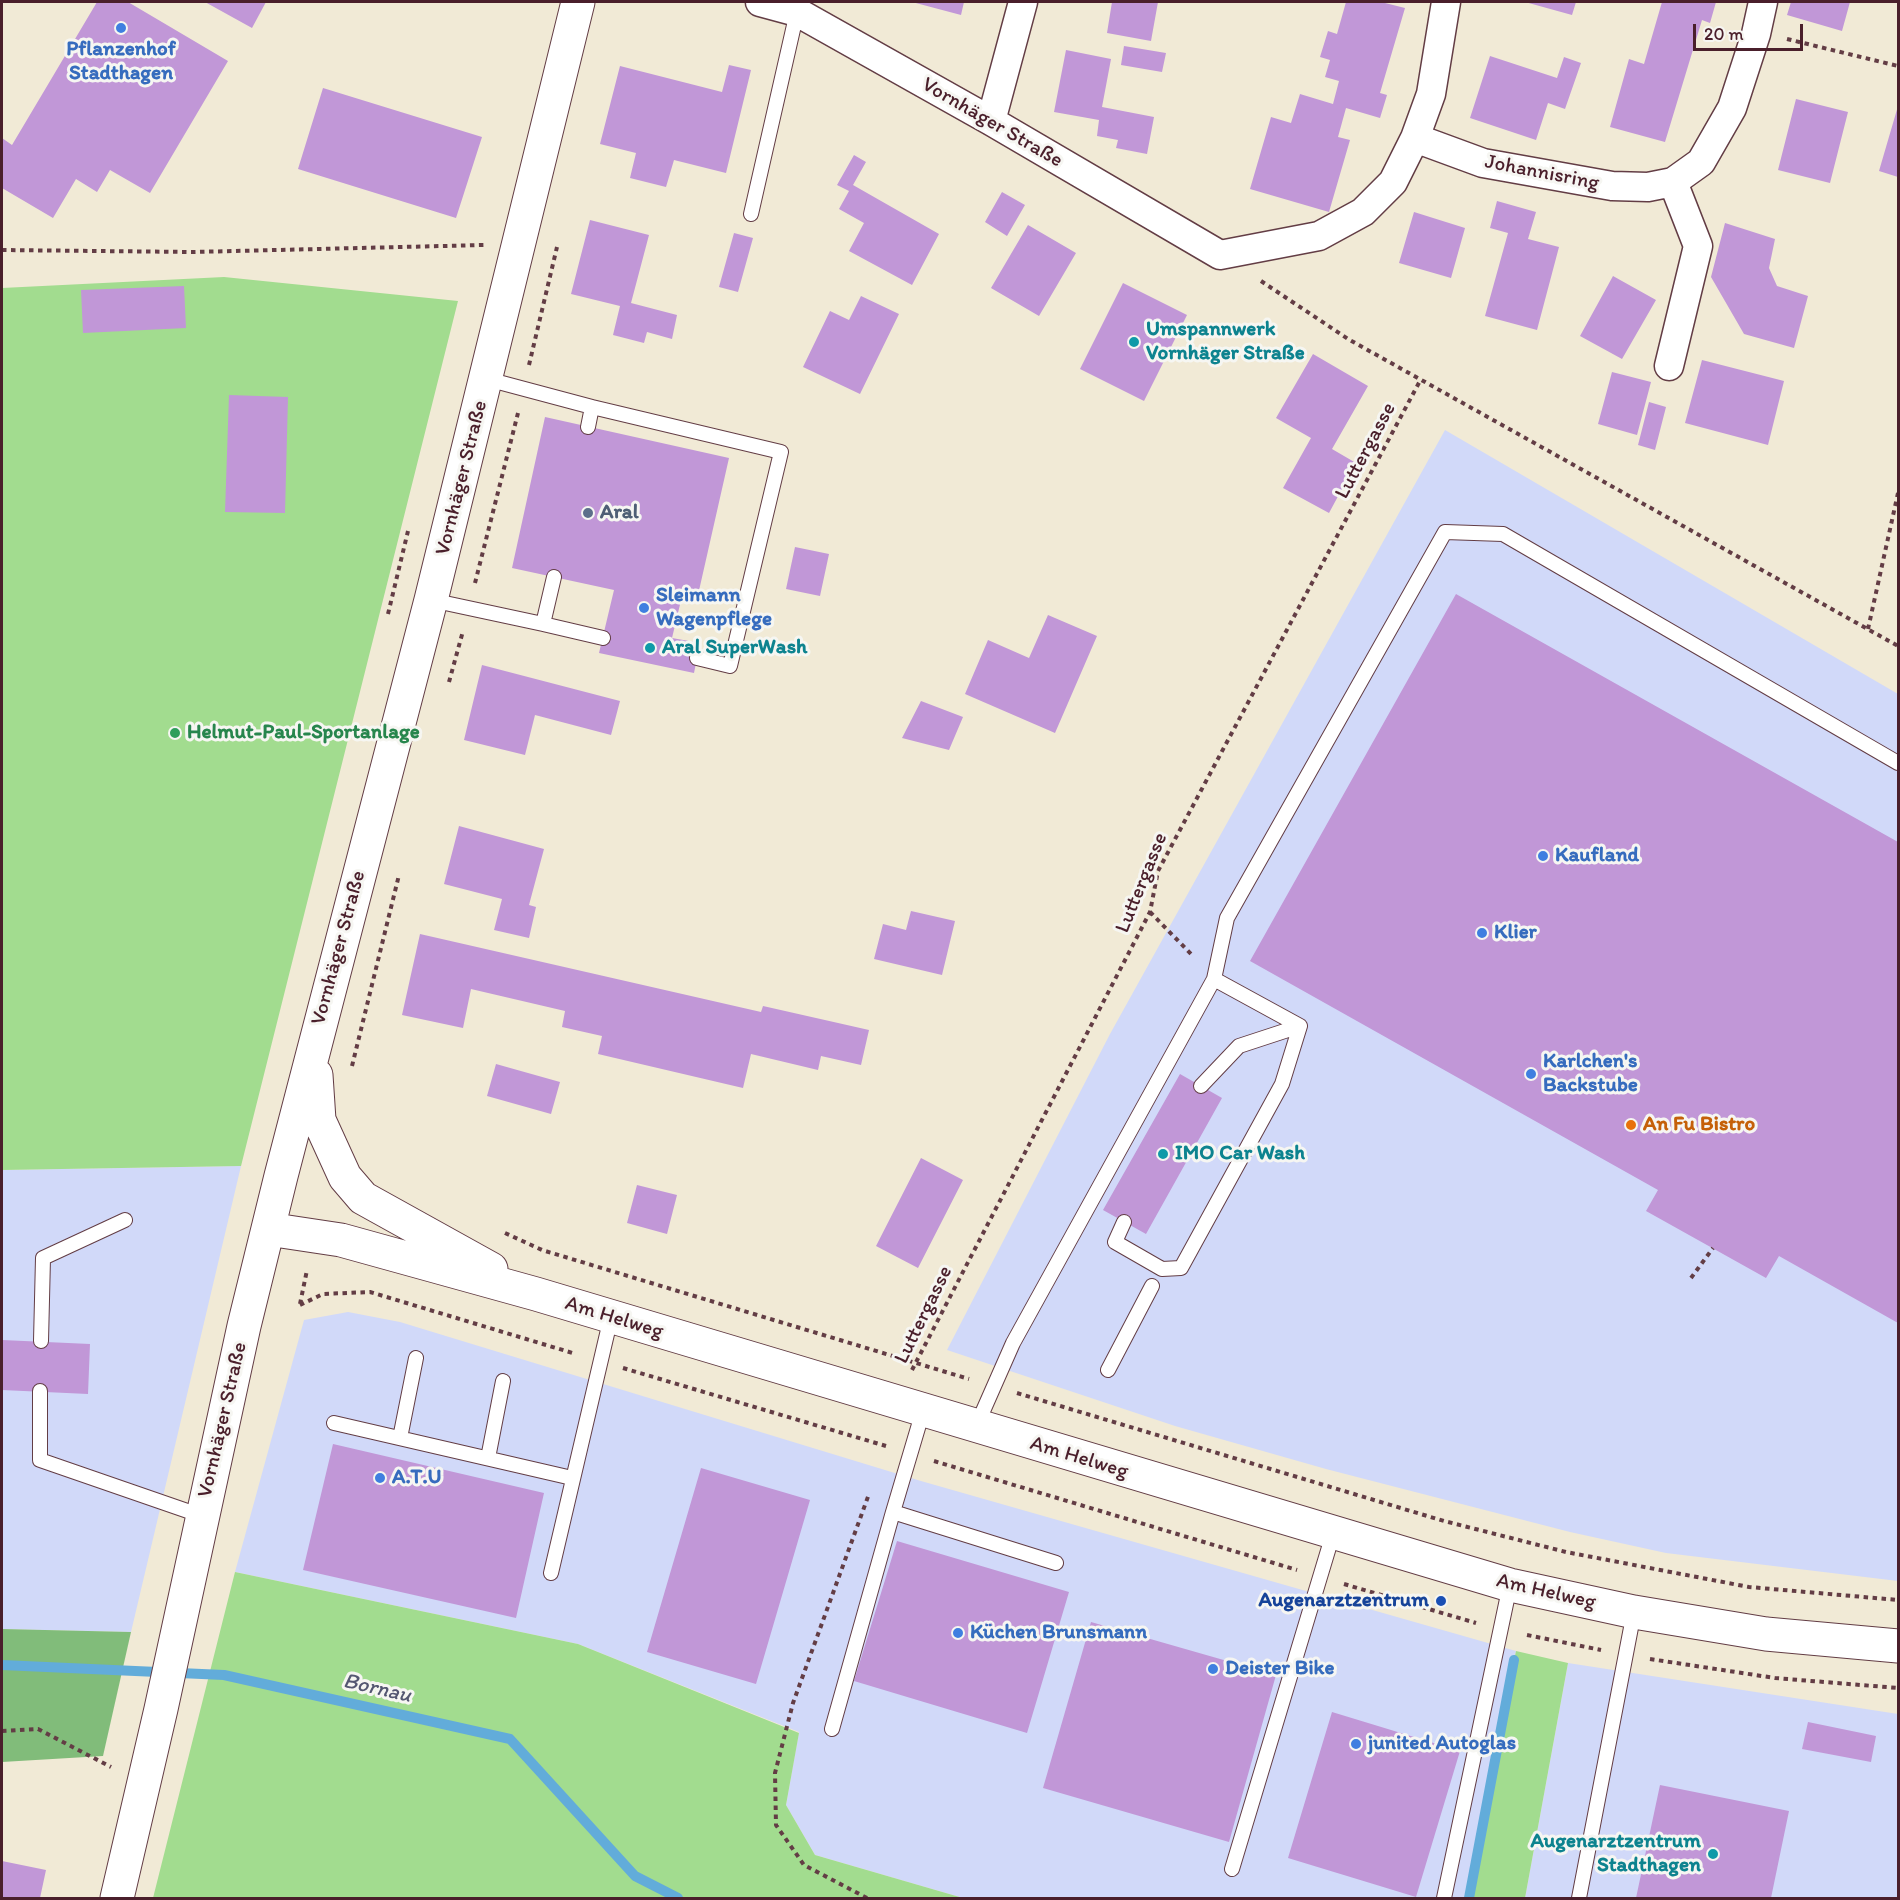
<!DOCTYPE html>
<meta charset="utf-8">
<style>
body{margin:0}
#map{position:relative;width:1900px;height:1900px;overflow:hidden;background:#f1ead6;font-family:Itim,sans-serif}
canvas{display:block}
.frame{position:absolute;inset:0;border:3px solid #4a1f2b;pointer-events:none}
.scale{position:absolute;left:1693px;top:24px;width:110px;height:27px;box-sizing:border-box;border:3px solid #4a1f2b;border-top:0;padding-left:8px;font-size:18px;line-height:21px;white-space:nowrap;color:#4a1f2b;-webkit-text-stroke:4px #f6f6f2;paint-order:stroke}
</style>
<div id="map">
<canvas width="1900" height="1900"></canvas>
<div class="frame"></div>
<div class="scale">20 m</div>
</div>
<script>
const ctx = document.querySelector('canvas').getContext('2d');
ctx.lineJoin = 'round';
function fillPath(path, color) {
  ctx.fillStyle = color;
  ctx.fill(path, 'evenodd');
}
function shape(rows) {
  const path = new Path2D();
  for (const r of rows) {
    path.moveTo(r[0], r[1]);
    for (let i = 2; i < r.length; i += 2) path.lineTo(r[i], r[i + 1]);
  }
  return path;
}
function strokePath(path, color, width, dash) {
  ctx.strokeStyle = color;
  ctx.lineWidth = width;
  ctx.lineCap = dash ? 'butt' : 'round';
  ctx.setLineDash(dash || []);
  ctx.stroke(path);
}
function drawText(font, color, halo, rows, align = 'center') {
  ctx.font = font + ' Itim,sans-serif';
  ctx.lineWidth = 6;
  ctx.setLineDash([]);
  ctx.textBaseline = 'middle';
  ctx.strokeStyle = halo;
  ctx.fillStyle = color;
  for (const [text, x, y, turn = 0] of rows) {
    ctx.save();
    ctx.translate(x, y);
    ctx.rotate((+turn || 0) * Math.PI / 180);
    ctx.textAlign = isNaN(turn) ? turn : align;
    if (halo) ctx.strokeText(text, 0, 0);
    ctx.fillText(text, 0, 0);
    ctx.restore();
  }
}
fillPath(shape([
 [1445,430,1898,694,1898,1581,1666,1553,1570,1532,1326,1469,1175,1426,947,1350,1110,1034],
 [241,1166,131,1632,2,1629,2,1170],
 [348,1312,400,1322,921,1481,1516,1651,1465,1898,963,1898,815,1855,786,1805,799,1732,578,1644,235,1572,304,1320],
 [1568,1663,1898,1714,1898,1898,1525,1898]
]), '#d1d9f9');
fillPath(shape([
 [224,277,458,301,241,1166,2,1170,2,288],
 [235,1572,578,1644,799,1733,786,1805,815,1855,963,1898,153,1898],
 [1516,1651,1568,1663,1525,1898,1465,1898]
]), '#a2dc8f');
fillPath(shape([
 [2,1629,131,1632,103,1756,2,1762]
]), '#81bc7a');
strokePath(shape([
 [2,1665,224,1675,510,1739,635,1876,678,1898],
 [1469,1898,1514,1660]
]), '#62acda', 10);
fillPath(shape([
 [97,2,128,2,228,61,150,193,110,170,97,192,76,179,53,218,2,188,2,138,12,145],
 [205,2,266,2,252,28],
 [912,2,964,2,961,15],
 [1112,2,1158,2,1151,41,1107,33],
 [1346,2,1381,2,1405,8,1380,93,1387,95,1380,118,1346,108,1338,137,1350,140,1329,212,1250,189,1271,117,1291,123,1300,94,1333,104,1339,81,1325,77,1330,60,1320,57,1328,31,1337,34],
 [1525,2,1576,2,1572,15],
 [1662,2,1716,2,1710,23,1702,20,1665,142,1610,127,1629,59,1644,64],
 [1791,2,1850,2,1842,31,1787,15],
 [1124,46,1166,53,1162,72,1121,65],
 [1066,50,1111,59,1102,107,1154,117,1147,154,1116,148,1118,140,1097,136,1099,120,1054,112],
 [1490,56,1557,78,1564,57,1581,63,1565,109,1548,103,1536,140,1470,118],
 [729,65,751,70,726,173,674,160,666,187,630,178,636,153,600,144,620,66,722,92],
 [323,88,482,137,456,218,298,169],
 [1796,99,1848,112,1830,183,1778,170],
 [1898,106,1898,177,1879,171],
 [854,155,866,162,853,185,939,234,912,285,849,251,864,223,839,209,849,191,837,185],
 [1002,192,1025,205,1007,236,985,222],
 [1497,201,1536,212,1528,239,1559,247,1537,330,1485,316,1508,233,1490,228],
 [1414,212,1465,228,1451,278,1399,263],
 [590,220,649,235,631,303,677,315,672,339,647,332,644,343,613,335,620,306,571,294],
 [1725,223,1775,239,1769,268,1777,286,1808,296,1794,348,1744,334,1711,277],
 [1028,225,1076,253,1039,316,991,288],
 [734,233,753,238,738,292,719,287],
 [1613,276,1656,300,1622,359,1580,336],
 [1123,283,1187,315,1144,401,1080,369],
 [184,286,186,328,83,333,81,290],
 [861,296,899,314,860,394,803,367,830,311,849,320],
 [1313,354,1368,386,1332,449,1356,463,1329,513,1283,488,1311,438,1276,418],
 [1702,360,1784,381,1768,445,1685,423],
 [1612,372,1651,382,1637,435,1598,424],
 [229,395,288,397,285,513,225,512],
 [1649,402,1666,407,1655,450,1638,445],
 [545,417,729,458,698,595,683,592,672,638,700,643,694,673,599,653,614,590,512,568],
 [795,547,829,554,820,596,786,589],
 [1456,594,1898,842,1898,1323,1779,1256,1766,1278,1646,1211,1658,1190,1250,961],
 [1048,615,1097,636,1055,733,965,694,988,640,1029,658],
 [482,665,620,701,611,735,535,715,525,755,464,740],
 [921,701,963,717,949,750,902,738],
 [459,826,544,849,529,905,536,907,529,938,494,930,502,899,444,884],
 [911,911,955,921,942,975,874,959,883,924,906,930],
 [420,934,761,1012,763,1006,869,1030,861,1065,821,1056,818,1070,751,1054,743,1088,598,1054,602,1036,562,1027,565,1011,471,989,463,1028,402,1015],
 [496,1064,560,1082,551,1114,487,1096],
 [1180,1074,1222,1098,1146,1234,1103,1210],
 [921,1158,963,1180,918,1268,876,1246],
 [637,1185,677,1195,667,1234,627,1223],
 [2,1340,90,1344,88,1394,2,1390],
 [333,1444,544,1493,516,1618,303,1570],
 [701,1468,810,1500,756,1684,647,1652],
 [897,1541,1069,1592,1027,1733,854,1681],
 [1091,1622,1276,1675,1229,1842,1043,1788],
 [1332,1712,1460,1751,1416,1897,1288,1858],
 [1808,1722,1876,1736,1871,1762,1802,1749],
 [1660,1785,1789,1811,1771,1898,1636,1898],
 [2,1861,46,1870,40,1898,2,1898]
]), '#c197d7');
const lane = shape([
 [751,214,797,12],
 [487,379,592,407,588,427],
 [592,407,781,452,730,666,697,658],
 [431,600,543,624,554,577],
 [543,624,603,638],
 [1214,979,1227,918,1445,532,1503,534,1898,763],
 [1124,1222,1115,1242,1162,1269,1181,1268,1282,1084,1300,1026,1239,1046,1201,1086],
 [41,1341,43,1258,125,1220],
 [1108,1370,1152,1286],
 [40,1391,40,1460,202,1516],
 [923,1411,893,1512,1056,1563],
 [334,1423,572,1478],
 [976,1427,1013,1343,1214,979,1300,1026],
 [400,1438,416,1358],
 [488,1458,503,1381],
 [551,1573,611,1317],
 [832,1729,893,1512],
 [1232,1869,1333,1534],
 [1444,1898,1510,1585],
 [1579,1898,1634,1612]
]);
const street = shape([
 [760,2,797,12,991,121,1220,255,1319,236,1363,212,1393,182,1415,138,1431,94,1446,2],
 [991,121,1023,2],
 [1415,138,1483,163,1612,186,1648,187,1673,182,1701,162,1732,108,1756,34,1763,2],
 [1669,366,1698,246,1673,182]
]);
const secondary = shape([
 [316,1075,319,1120,345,1177,363,1198,491,1269],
 [268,1229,341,1240,536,1294,1510,1585,1634,1612,1766,1634,1898,1646],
 [117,1898,161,1709,244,1326,281,1176,431,600,578,2]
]);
strokePath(lane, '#633d45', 16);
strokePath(street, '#633d45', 31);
strokePath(secondary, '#633d45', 35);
strokePath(shape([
 [1787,39,1898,66],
 [2,250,193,252,484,245],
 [1261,281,1348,339,1898,646],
 [529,365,557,247],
 [475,583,518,413],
 [388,614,408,531],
 [1868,629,1898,493],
 [449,682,463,631],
 [1150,912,1193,956],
 [352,1066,399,875],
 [505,1233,542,1250,969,1379],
 [1691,1278,1713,1248],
 [300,1304,307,1270],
 [300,1305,323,1294,370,1292,576,1354],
 [623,1368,886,1446],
 [912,1370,1150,912,1158,871,1421,379],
 [1017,1393,1444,1521,1566,1552,1749,1587,1898,1600],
 [934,1461,1297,1570],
 [1344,1584,1476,1623],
 [1527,1635,1601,1650],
 [1650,1659,1775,1678,1898,1688],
 [2,1731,38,1729,111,1767],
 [867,1898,804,1865,776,1825,775,1773,793,1703,869,1494]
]), '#633d45', 4, [4.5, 4.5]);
strokePath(lane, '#fff', 14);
strokePath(street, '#fff', 28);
strokePath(secondary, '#fff', 33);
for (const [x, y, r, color] of [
 [121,28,6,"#3f7fe0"],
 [1134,342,6,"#0f9aa8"],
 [588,513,6,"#5c6f8a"],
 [644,608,6,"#3f7fe0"],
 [650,648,6,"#0f9aa8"],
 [175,733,6,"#2e9e5b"],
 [1543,856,6,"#3f7fe0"],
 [1482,933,6,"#3f7fe0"],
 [1531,1074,6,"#3f7fe0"],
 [1631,1125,6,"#e8710a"],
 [1163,1154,6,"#0f9aa8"],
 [380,1478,6,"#3f7fe0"],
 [1441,1601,6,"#1a4fb4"],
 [958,1633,6,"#3f7fe0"],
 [1213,1669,6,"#3f7fe0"],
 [1356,1744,6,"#3f7fe0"],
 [1713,1854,6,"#0f9aa8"]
]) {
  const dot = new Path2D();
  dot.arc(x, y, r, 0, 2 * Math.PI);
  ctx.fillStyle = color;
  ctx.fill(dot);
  strokePath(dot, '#f6f6f2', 2);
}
drawText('bold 21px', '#366cbe', '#f6f6f2', [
 ["Pflanzenhof",121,50,"center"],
 ["Stadthagen",121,74,"center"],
 ["Sleimann",656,596],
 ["Wagenpflege",656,620],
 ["Kaufland",1555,856],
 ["Klier",1494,933],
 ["Karlchen's",1543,1062],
 ["Backstube",1543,1086],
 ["A.T.U",392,1478],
 ["Küchen Brunsmann",970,1633],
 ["Deister Bike",1225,1669],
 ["junited Autoglas",1368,1744]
], 'left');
drawText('21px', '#4a1f2b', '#f6f6f2', [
 ["Vornhäger Straße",992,123,30],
 ["Johannisring",1542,173,11],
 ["Luttergasse",1366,451,-62],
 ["Vornhäger Straße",462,478,-76],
 ["Luttergasse",1142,883,-68],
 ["Vornhäger Straße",339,948,-75],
 ["Luttergasse",924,1315,-64],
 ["Am Helweg",614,1318,17],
 ["Vornhäger Straße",223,1420,-77],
 ["Am Helweg",1079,1458,17],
 ["Am Helweg",1546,1592,13]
]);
drawText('bold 21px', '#0d838f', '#f6f6f2', [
 ["Umspannwerk",1146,330],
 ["Vornhäger Straße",1146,354],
 ["Aral SuperWash",662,648],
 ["IMO Car Wash",1175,1154],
 ["Augenarztzentrum",1701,1842,"right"],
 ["Stadthagen",1701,1866,"right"]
], 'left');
drawText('bold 21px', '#4e5e75', '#f6f6f2', [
 ["Aral",600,513]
], 'left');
drawText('bold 21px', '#27864d', '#f6f6f2', [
 ["Helmut-Paul-Sportanlage",187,733]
], 'left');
drawText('bold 21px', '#c56008', '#f6f6f2', [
 ["An Fu Bistro",1643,1125]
], 'left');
drawText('bold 21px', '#164399', '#f6f6f2', [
 ["Augenarztzentrum",1429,1601]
], 'right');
drawText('italic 22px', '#545771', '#f6f6f2', [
 ["Bornau",377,1689,13]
]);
</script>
